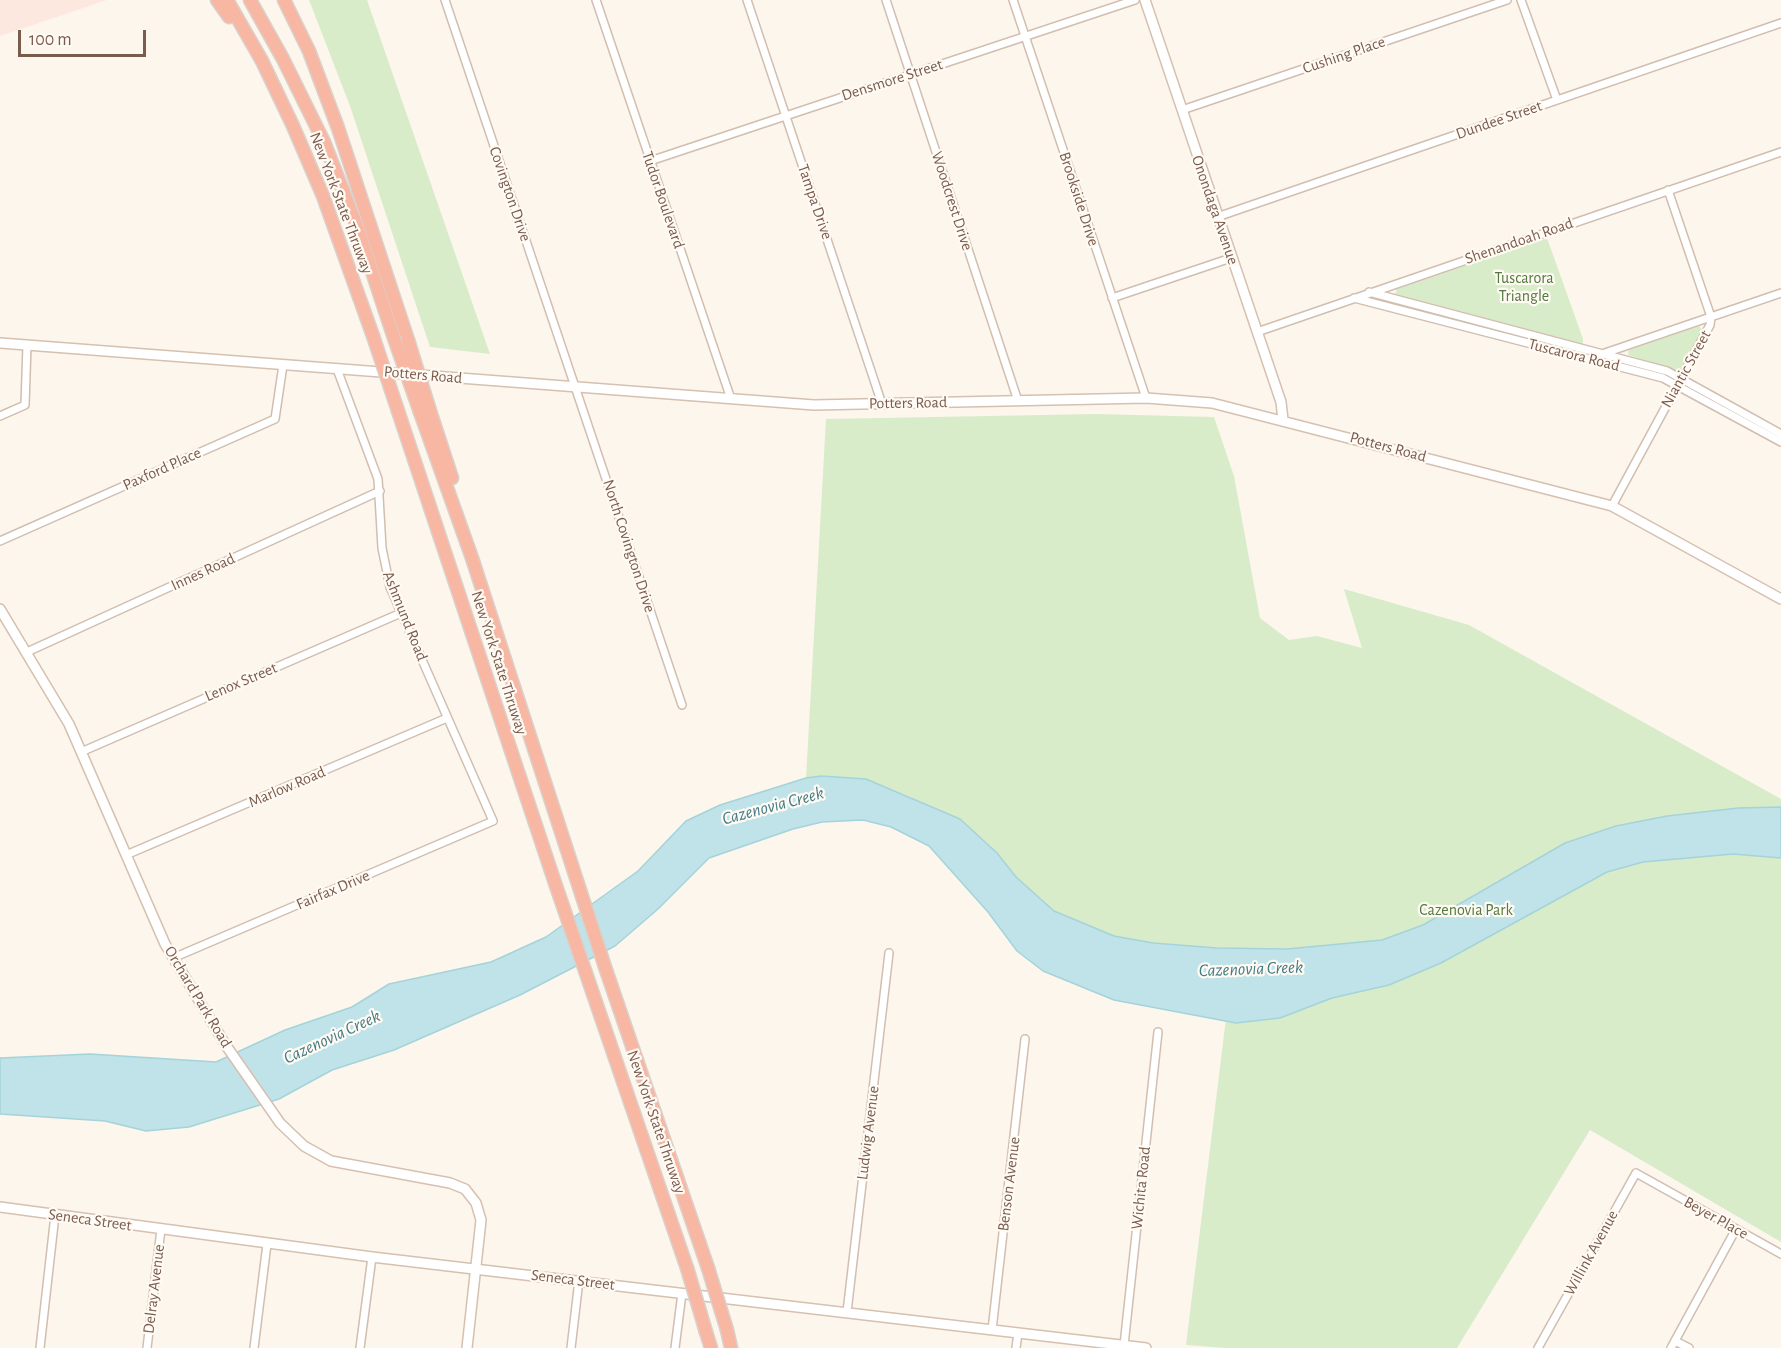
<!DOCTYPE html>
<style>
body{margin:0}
#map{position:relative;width:1781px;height:1348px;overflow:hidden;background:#fdf6ec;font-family:"Alegreya Sans",sans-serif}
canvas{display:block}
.scale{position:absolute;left:18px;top:30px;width:128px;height:27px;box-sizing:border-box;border:3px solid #7a5c4d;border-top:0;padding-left:8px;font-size:18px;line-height:21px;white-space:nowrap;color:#7a5c4d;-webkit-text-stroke:4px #fffaf3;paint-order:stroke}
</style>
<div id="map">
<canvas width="1781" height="1348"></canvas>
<div class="scale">100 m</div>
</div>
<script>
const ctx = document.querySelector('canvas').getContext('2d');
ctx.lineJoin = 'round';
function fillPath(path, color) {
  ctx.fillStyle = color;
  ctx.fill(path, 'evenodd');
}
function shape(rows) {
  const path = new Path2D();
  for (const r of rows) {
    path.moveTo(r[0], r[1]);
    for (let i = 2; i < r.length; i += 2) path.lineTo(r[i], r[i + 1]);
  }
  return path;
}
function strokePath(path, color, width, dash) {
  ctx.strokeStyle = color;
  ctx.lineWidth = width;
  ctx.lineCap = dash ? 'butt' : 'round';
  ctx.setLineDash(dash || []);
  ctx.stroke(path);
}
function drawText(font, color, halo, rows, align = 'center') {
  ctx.font = font + ' "Alegreya Sans",sans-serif';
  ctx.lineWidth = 4.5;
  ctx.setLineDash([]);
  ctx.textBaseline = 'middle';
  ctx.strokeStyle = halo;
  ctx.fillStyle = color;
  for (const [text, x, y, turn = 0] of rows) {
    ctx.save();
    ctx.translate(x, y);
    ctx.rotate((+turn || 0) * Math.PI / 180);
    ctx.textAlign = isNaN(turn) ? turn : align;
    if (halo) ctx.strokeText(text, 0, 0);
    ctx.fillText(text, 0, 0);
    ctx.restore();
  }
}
fillPath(shape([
 [0,0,107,0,0,36]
]), '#fde8e0');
fillPath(shape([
 [309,0,367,0,490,354,430,347,350,106],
 [1547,238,1583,339,1583,344,1395,294,1397,289],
 [1699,326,1703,331,1679,371,1628,355,1629,350],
 [1096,414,1214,417,1234,476,1260,618,1289,640,1317,636,1362,648,1344,589,1469,625,1781,799,1781,1242,1590,1130,1457,1348,1226,1348,1186,1345,1228,1002,1042,913,911,797,866,779,806,778,826,419]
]), '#d8ecc9');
const water = shape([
 [821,776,866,779,960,819,997,853,1016,877,1054,911,1114,936,1153,943,1217,948,1287,949,1382,940,1423,925,1565,843,1616,826,1667,816,1738,808,1781,807,1781,858,1733,854,1643,862,1607,872,1441,963,1389,985,1332,998,1280,1018,1236,1023,1114,1000,1043,971,1017,951,988,912,929,846,891,827,863,820,822,822,793,829,709,858,658,909,615,946,520,995,394,1050,332,1070,279,1099,189,1127,146,1131,105,1121,0,1114,0,1058,90,1054,216,1062,285,1030,352,1007,389,984,491,962,546,937,638,871,686,821,720,805,806,778,821,776]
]);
fillPath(water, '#bfe3e8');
strokePath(water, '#a5d3da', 1.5);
const street = shape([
 [445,0,682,705],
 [596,0,731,399],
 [747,0,882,404],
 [886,0,1018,401],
 [1013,0,1146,398],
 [1521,0,1557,100],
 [1182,110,1507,0],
 [650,161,1135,0],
 [1217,217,1781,23],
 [1369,292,1667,371,1781,434],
 [1112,298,1231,258],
 [1354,298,1663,378,1781,442],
 [1257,332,1781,152],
 [1602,354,1781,293],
 [0,416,25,405,27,345],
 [1612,506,1710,325,1711,317,1668,190],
 [0,541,275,419,283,365],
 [27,652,380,491],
 [81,752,401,613],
 [126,855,447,718],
 [173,958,493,821,390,587,382,548,378,479,337,369],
 [847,1312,889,953],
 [992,1330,1025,1039],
 [1675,1341,1689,1348],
 [1124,1345,1158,1032],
 [40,1348,55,1215],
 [147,1348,161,1229],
 [254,1348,267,1244],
 [360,1348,372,1257],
 [571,1348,579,1280],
 [675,1348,682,1293],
 [1016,1348,1018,1333],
 [1538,1348,1636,1173,1781,1254],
 [1671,1348,1736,1229]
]);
const secondary = shape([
 [1145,0,1281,402,1283,420],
 [0,343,814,405,1146,398,1212,403,1612,506,1781,599],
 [0,609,69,724,165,944,225,1044,280,1123,304,1146,331,1161,450,1183,465,1189,476,1203,481,1220,467,1348],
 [0,1207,372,1257,1146,1348]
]);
const highway = shape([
 [217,0,229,17],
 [227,0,262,61,293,126,323,196,373,336],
 [250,0,283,59,324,142,358,229,394,338],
 [284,0,309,51,338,128,408,340],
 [398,411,555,883,687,1268],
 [420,412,472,558,605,967,708,1268],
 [431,414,452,478],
 [727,1330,731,1348],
 [706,1332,711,1348]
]);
strokePath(street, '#d1beb0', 10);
strokePath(secondary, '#d6c0b0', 12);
strokePath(highway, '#dad1cd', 15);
strokePath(street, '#fff', 7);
strokePath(secondary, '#fff', 9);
strokePath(highway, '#f7b7a3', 12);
const highwayBridge = shape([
 [373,336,398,411],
 [394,338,420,412],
 [408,340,431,414],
 [687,1268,706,1332],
 [708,1268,727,1330]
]);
strokePath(highwayBridge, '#dad1cd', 15, []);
strokePath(highwayBridge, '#f7b7a3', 12);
drawText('16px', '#7a5c4d', '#fffaf3', [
 ["Cushing Place",1344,55,-19],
 ["Densmore Street",892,80,-18],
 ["Dundee Street",1499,120,-19],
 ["Covington Drive",510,194,71],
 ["Brookside Drive",1079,199,72],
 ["Tudor Boulevard",663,200,71],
 ["Woodcrest Drive",952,201,72],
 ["Tampa Drive",815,202,71],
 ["New York State Thruway",341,203,69],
 ["Onondaga Avenue",1215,210,71],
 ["Shenandoah Road",1519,241,-19],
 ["Tuscarora Road",1574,355,14],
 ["Niantic Street",1686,369,-61],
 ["Potters Road",423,375,5],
 ["Potters Road",908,403,-1],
 ["Potters Road",1388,447,15],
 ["Paxford Place",162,469,-24],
 ["North Covington Drive",629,546,72],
 ["Innes Road",203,572,-25],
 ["Ashmund Road",405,616,68],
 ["New York State Thruway",499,663,72],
 ["Lenox Street",241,682,-23],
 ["Marlow Road",287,787,-23],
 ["Fairfax Drive",333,890,-23],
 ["Orchard Park Road",198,997,59],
 ["New York State Thruway",656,1122,71],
 ["Ludwig Avenue",868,1133,-83],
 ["Benson Avenue",1009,1184,-83],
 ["Wichita Road",1141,1188,-84],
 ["Beyer Place",1716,1218,29],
 ["Seneca Street",90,1220,8],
 ["Willink Avenue",1591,1253,-61],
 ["Seneca Street",573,1280,7],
 ["Delray Avenue",154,1289,-83]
]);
drawText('16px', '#537a41', '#fffaf3', [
 ["Tuscarora",1524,278],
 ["Triangle",1524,296],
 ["Cazenovia Park",1466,910]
]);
drawText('italic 18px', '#437c86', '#fffaf3', [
 ["Cazenovia Creek",773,806,-15],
 ["Cazenovia Creek",1251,969,-2],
 ["Cazenovia Creek",332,1037,-25]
]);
</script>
